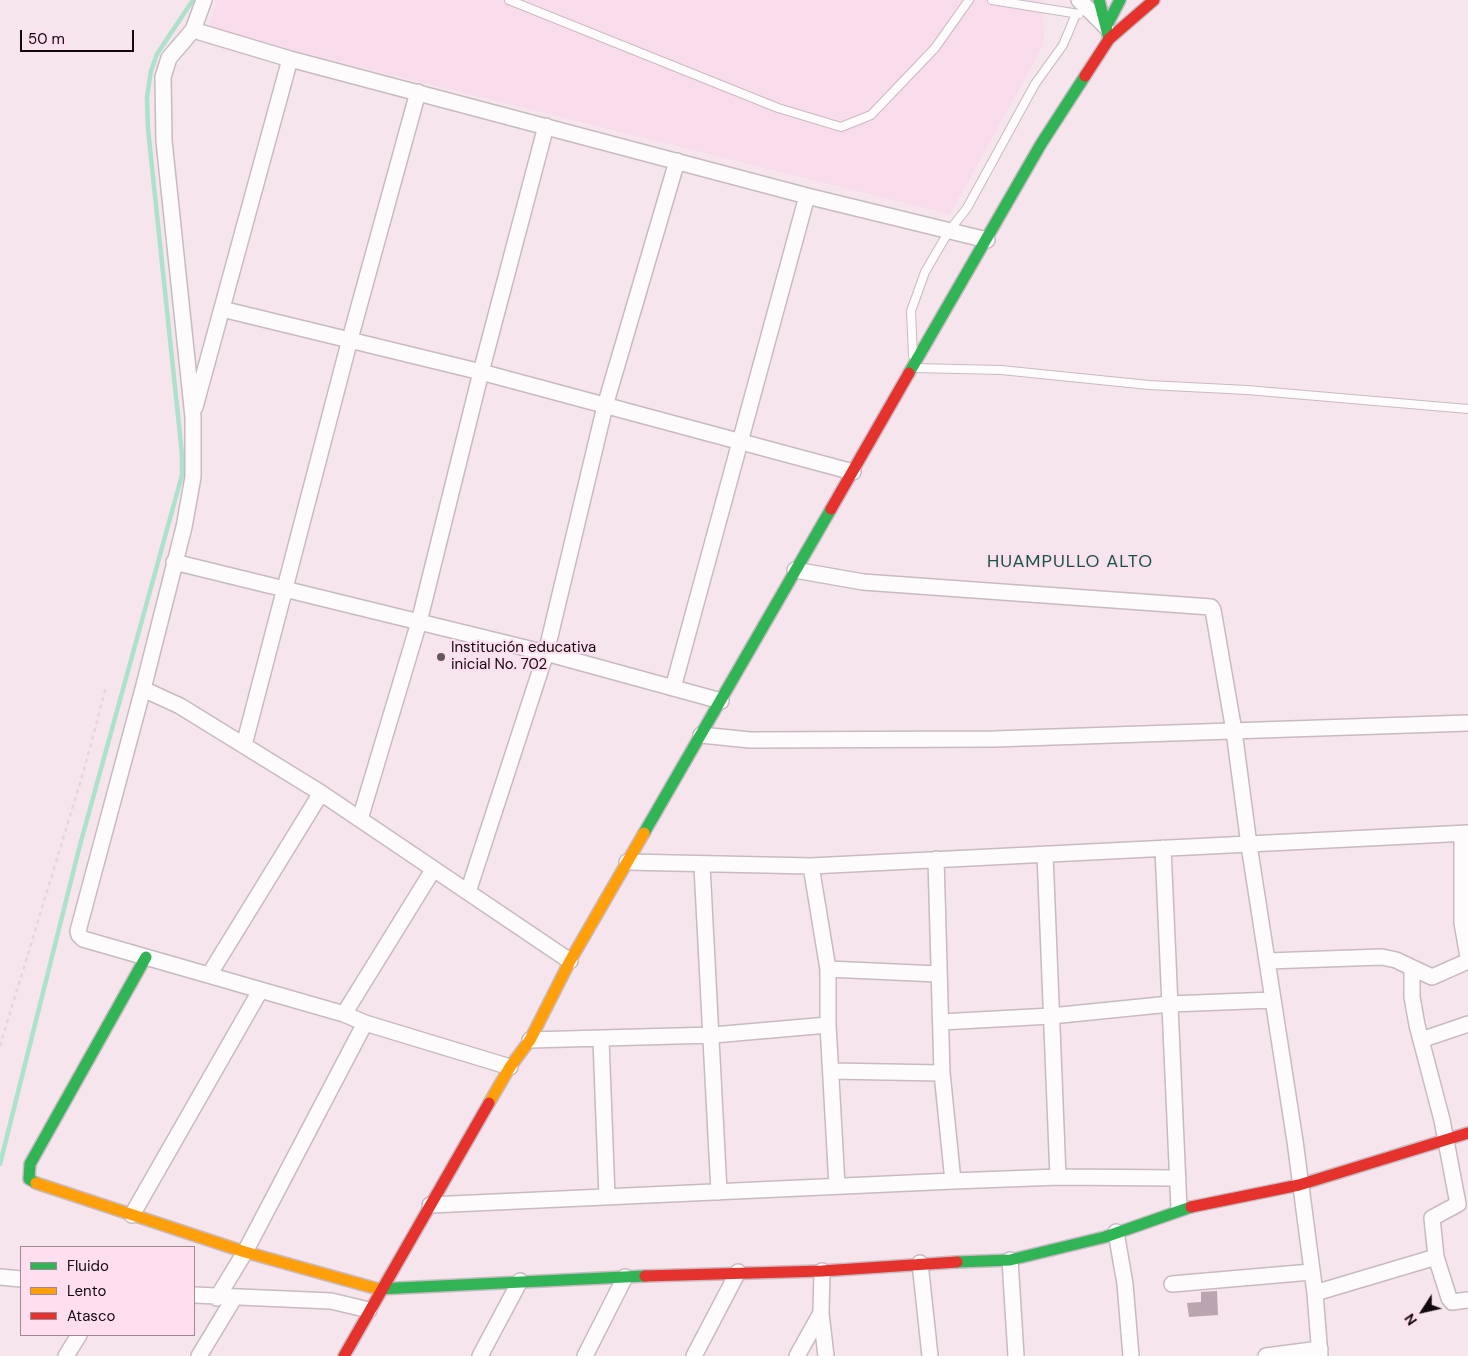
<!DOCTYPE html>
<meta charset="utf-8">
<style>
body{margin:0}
#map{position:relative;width:1468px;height:1356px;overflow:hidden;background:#f7e5ee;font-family:"DM Sans",sans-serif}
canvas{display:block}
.legend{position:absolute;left:20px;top:1246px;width:175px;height:90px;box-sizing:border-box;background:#fedeef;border:1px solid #a08995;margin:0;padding:6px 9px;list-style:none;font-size:15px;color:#12090e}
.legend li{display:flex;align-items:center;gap:10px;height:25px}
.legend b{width:25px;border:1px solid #a08995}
.north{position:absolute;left:1398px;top:1286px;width:50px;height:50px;-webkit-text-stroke:4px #fedeef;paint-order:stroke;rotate:235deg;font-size:14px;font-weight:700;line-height:20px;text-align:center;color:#12090e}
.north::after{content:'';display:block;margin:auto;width:18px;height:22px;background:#12090e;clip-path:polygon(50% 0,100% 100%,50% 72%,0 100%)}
.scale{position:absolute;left:20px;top:30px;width:114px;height:22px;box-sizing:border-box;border:2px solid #12090e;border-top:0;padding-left:6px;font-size:15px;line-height:18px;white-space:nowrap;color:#12090e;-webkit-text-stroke:4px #fedeef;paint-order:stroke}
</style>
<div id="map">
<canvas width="1468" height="1356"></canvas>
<ul class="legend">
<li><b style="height:6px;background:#30b455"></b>Fluido</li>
<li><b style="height:6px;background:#ff9f0a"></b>Lento</li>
<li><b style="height:6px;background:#e5322d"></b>Atasco</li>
</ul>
<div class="north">N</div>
<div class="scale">50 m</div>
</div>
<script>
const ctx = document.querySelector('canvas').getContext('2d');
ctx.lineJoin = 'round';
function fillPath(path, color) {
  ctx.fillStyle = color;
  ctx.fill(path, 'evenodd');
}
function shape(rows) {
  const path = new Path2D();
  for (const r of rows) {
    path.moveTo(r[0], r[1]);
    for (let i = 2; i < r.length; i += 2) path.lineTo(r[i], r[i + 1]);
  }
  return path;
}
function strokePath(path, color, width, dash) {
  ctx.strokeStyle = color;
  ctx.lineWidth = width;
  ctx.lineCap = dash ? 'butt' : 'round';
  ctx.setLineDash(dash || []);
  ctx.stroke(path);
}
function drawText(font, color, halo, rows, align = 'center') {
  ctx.font = font + ' "DM Sans",sans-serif';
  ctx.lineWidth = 4.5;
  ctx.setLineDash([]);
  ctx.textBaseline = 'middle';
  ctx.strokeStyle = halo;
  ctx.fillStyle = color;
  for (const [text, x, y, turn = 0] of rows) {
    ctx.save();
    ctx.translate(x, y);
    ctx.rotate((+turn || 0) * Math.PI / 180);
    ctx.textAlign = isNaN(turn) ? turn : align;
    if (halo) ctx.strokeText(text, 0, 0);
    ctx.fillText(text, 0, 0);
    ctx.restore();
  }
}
fillPath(shape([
 [217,0,1043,0,1044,44,950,214,208,29]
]), '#f9dceb');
strokePath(shape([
 [0,1164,80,845,182,475,182,454,148,129,147,97,151,71,157,54,193,0]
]), '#ace1cb', 4.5);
fillPath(shape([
 [1217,1291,1218,1315,1189,1317,1187,1303,1201,1302,1201,1292]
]), '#b9a4b0');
const lane = shape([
 [509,0,778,108,841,127,871,115,935,48,969,0],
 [992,0,1079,14],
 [913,356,911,311,925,272,949,231,967,208,1035,84,1063,45,1076,14],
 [915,368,1001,370,1149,385,1247,390,1468,409]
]);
const street = shape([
 [204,0,193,30,169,58,163,77,164,141,193,417,193,477,184,527,143,689,78,931,79,935,83,939,344,1014,365,1023,510,1067],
 [1079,0,1106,27],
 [193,30,290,59,807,196,987,240],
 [222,309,481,372,853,472],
 [195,407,290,59],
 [174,562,546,653,721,701],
 [795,570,863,582,1211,607,1213,610,1234,731,1249,845,1295,1141,1315,1293,1320,1356],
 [673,688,807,196],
 [143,689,180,706,321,793,570,961],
 [701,735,750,740,994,739,1468,723],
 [244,745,350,339,418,92],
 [360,819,419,622,481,372,546,126],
 [1462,834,1462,923,1468,957],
 [1163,848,1179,1209],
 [1045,854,1058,1177],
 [936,859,942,1073,953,1181],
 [627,862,811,866,1468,833],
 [702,866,719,1192],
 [811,866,828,969,828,1025,837,1186],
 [468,892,546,653,605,406,677,161],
 [1267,961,1382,957,1396,960,1432,977,1468,961],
 [828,969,938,974],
 [1412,969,1412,997,1417,1025,1442,1120,1458,1204,1432,1218,1436,1257,1449,1298,1452,1302,1468,1300],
 [209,975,321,793],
 [344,1014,433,870],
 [941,1022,1051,1016,1170,1004,1273,1000],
 [530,1040,713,1035,828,1025],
 [601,1040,607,1197],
 [1421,1040,1468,1024],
 [832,1071,942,1073],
 [430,1205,953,1181,1058,1177,1178,1178],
 [132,1215,260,991],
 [1116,1232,1125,1284,1131,1356],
 [1010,1260,1016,1356],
 [920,1263,930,1356],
 [822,1271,821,1313,826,1356],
 [0,1277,21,1279],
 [1172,1284,1311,1272],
 [1315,1293,1436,1257],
 [194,1295,331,1301,369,1310],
 [217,1298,245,1252,365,1023],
 [66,1356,79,1335],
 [199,1356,234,1298],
 [480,1356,520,1281],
 [585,1356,625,1277],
 [694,1356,738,1272],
 [797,1356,821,1313],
 [1266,1356,1320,1349]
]);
const fast = shape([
 [1099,0,1109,39],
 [1106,27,1120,0],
 [909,373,1041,144,1085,76],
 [644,833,831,509],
 [36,1183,29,1179,30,1164,146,957],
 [957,1262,1010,1260,1105,1237,1191,1207],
 [378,1289,645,1276]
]);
const slow = shape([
 [489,1103,510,1067,530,1040,570,961,644,833],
 [36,1183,245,1252,378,1289]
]);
const jam = shape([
 [1085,76,1109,39,1154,0],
 [831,509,909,373],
 [1191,1207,1299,1185,1468,1133],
 [645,1276,822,1271,957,1262],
 [344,1356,489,1103]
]);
strokePath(lane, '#c8bac1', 10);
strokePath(street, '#c8bac1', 18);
strokePath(fast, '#c8bac1', 14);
strokePath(slow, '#c8bac1', 14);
strokePath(jam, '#c8bac1', 14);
strokePath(shape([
 [0,1046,84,770,106,687]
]), '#dfd9dc', 2.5, [4, 4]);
strokePath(lane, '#fefbfc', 8);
strokePath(street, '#fefbfc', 15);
strokePath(fast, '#30b455', 11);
strokePath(slow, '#ff9f0a', 11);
strokePath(jam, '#e5322d', 11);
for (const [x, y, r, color] of [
 [441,657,5,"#62565c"]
]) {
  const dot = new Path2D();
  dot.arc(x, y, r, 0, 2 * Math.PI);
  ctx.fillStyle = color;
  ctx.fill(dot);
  strokePath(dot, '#fedeef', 2);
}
drawText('15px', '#12090e', '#fedeef', [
 ["Institución educativa",451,648],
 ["inicial No. 702",451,665]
], 'left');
ctx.letterSpacing = '1px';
drawText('18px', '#0e5840', '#fedeef', [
 ["HUAMPULLO ALTO",1070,562]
]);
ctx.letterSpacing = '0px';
</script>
